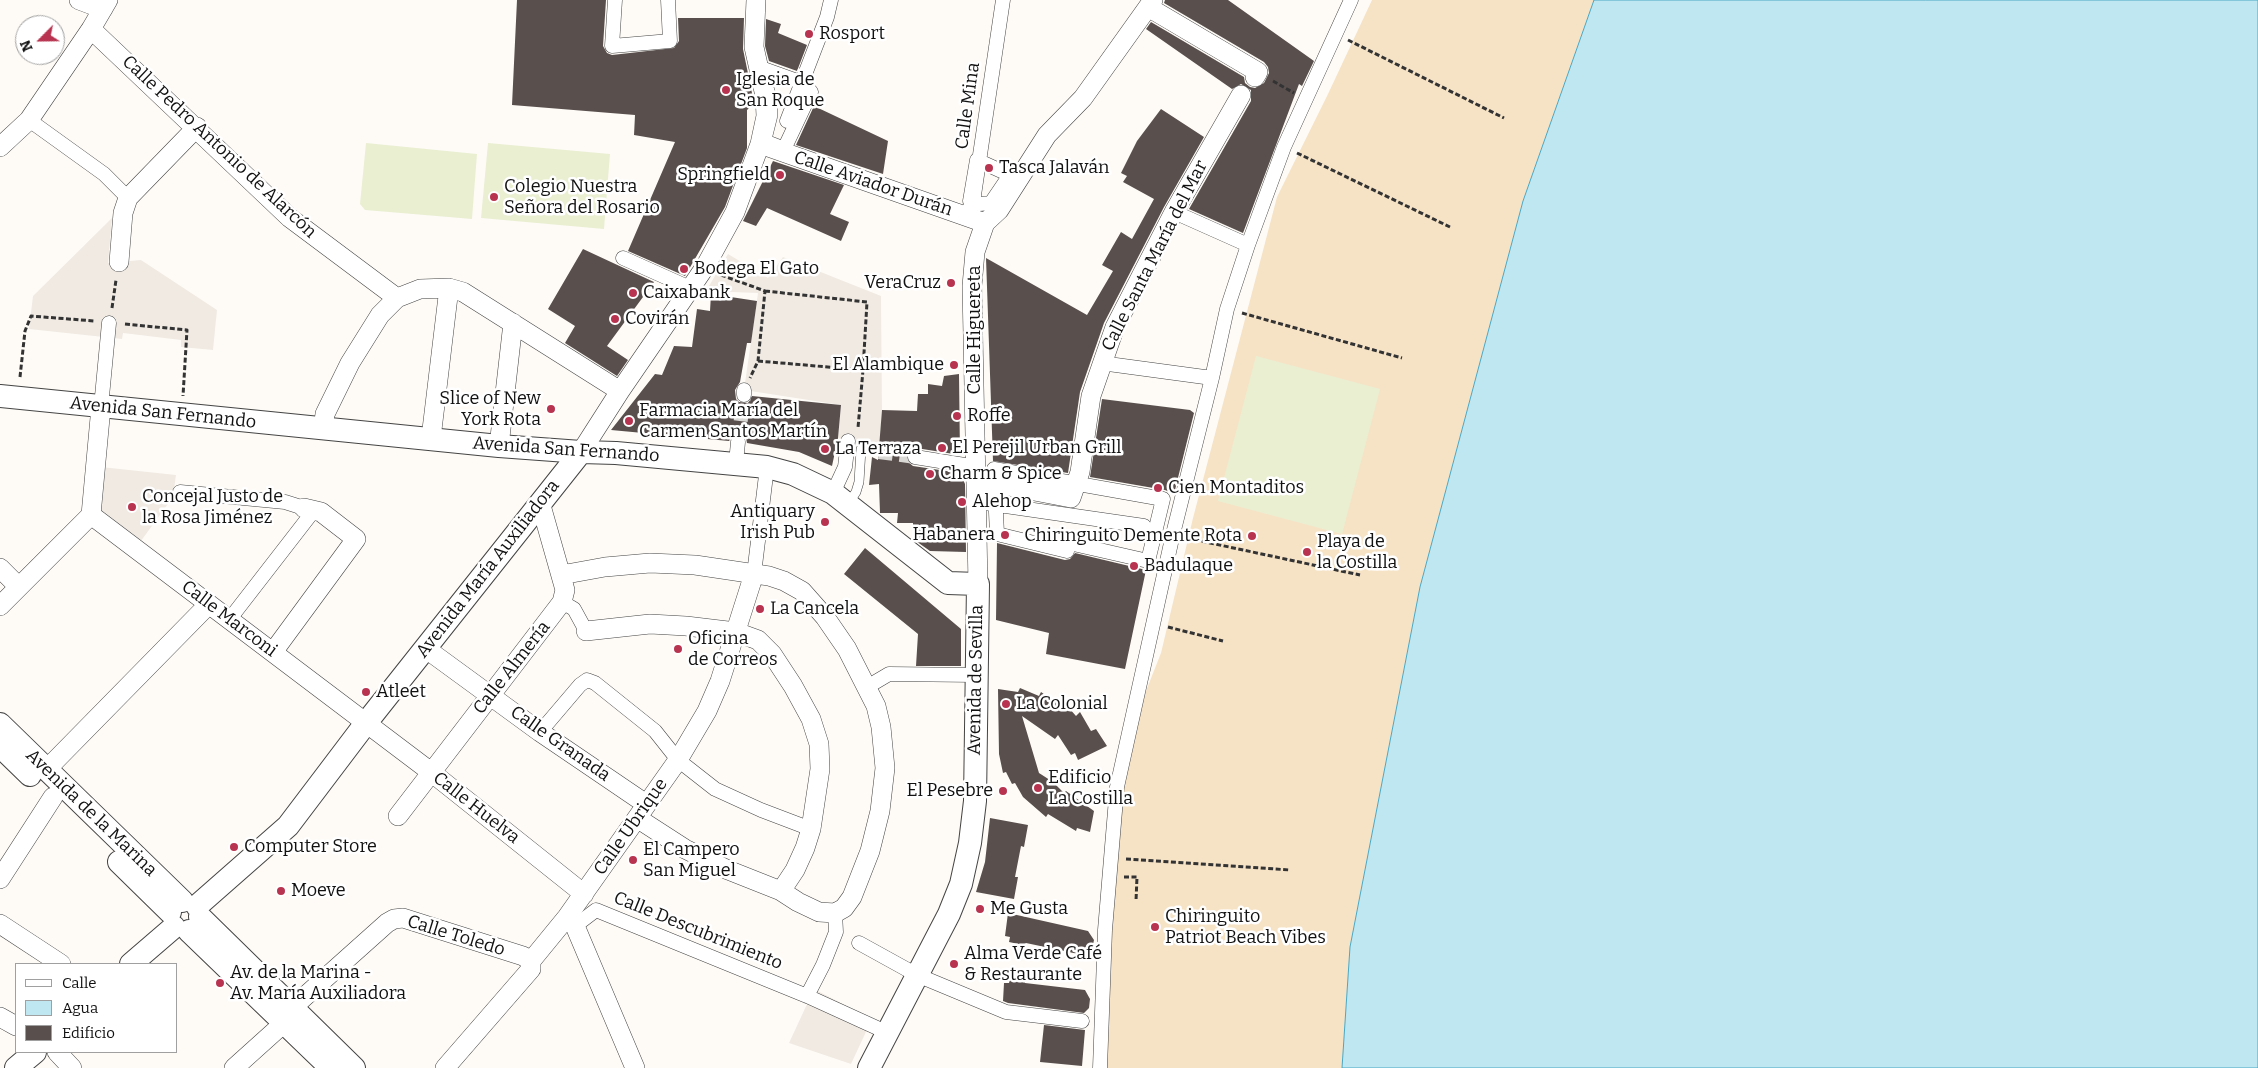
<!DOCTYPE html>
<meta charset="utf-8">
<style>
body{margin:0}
#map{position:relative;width:2258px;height:1068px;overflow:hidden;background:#fefbf6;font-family:Bitter,serif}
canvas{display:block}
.legend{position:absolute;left:15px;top:963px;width:162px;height:90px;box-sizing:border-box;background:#fff;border:1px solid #a0a0a0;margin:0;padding:6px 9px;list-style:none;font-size:15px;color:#111}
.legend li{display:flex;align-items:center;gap:10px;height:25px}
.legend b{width:25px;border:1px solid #a0a0a0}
.north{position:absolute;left:15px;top:15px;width:50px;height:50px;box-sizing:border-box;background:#fff;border:1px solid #a0a0a0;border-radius:50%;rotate:247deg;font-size:14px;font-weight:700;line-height:20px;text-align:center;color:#111}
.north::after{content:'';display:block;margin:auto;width:18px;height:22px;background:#b7334f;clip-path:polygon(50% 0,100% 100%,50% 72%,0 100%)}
</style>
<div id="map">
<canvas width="2258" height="1068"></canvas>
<ul class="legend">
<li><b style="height:6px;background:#fff"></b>Calle</li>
<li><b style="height:14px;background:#bee7f2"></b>Agua</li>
<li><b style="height:14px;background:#59504e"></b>Edificio</li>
</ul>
<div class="north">N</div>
</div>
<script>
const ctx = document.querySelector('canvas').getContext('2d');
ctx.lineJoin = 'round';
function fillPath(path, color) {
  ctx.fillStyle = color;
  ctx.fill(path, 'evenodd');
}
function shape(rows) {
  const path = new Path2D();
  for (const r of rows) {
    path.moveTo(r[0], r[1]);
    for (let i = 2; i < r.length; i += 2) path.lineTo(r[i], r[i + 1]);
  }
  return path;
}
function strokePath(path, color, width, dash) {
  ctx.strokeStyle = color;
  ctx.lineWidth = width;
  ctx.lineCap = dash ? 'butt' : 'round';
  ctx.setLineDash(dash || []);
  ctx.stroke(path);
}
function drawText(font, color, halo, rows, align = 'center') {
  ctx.font = font + ' Bitter,serif';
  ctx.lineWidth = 5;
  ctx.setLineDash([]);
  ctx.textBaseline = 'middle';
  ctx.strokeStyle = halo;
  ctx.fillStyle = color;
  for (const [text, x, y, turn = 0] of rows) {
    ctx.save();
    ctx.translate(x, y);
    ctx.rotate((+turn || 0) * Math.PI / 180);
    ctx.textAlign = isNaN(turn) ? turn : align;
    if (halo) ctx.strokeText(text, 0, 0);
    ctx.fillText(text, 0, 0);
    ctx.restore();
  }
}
fillPath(shape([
 [1372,0,1594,0,1523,201,1420,587,1350,947,1342,1068,1105,1068,1112,914,1124,777,1144,696,1161,653,1193,518,1277,197,1328,94]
]), '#f6e3c6');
fillPath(shape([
 [366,143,477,154,472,219,365,210,360,204],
 [488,143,610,154,604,229,481,218],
 [1256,356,1380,389,1342,534,1218,501]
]), '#eaefd2');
fillPath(shape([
 [112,218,108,263,141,260,217,310,213,350,181,347,181,340,123,333,122,339,29,329,33,296],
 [728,254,768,278,783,257,881,296,882,410,879,452,838,438,841,405,744,390,758,293,706,291],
 [101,467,176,475,173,497,138,545,101,514],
 [814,989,872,1019,851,1064,789,1043]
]), '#f0eae3');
const water = shape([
 [1594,0,2258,0,2258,1068,1342,1068,1350,947,1420,587,1523,201,1594,0]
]);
fillPath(water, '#bee7f2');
strokePath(water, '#4ba7c3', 1);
fillPath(shape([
 [517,0,606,0,603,46,607,53,612,55,674,48,679,41,678,18,744,18,743,49,754,103,747,110,747,148,725,207,685,276,628,251,675,142,634,135,635,115,512,105],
 [1165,0,1228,0,1314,61,1302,86,1299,84,1243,233,1189,209,1251,101,1251,90,1241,84,1232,89,1146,29,1151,22,1244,77,1245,83,1250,87,1255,88,1264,83,1269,73,1268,67,1264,62,1164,3],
 [766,19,781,24,778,33,807,45,797,71,769,61,765,46],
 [814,106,888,141,883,174,796,145],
 [1161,109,1204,137,1164,207,1104,323,1080,392,1068,473,993,461,986,258,1087,315,1113,271,1102,265,1121,232,1132,239,1154,199,1123,182,1127,176,1121,173,1137,141],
 [773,161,844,185,830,214,849,222,841,241,767,208,756,226,743,221],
 [583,249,654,282,607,346,628,360,617,376,565,343,575,326,548,309],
 [711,294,757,301,751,343,747,343,740,382,735,390,736,399,739,402,748,403,752,396,841,405,838,438,832,466,799,452,747,443,746,438,739,433,734,434,729,441,611,430,655,374,662,375,674,346,692,347,697,309,710,311],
 [959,374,960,455,916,448,911,449,906,455,907,461,913,466,960,473,965,484,966,552,930,551,913,539,913,523,897,523,898,513,880,513,879,484,869,485,872,457,878,460,882,410,917,411,918,394,928,394,928,384,942,386,944,376],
 [1102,399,1190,410,1194,413,1174,494,1165,490,1090,477],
 [997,543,1065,560,1070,559,1075,553,1146,570,1125,669,1046,654,1049,633,996,620],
 [865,548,961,629,961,666,916,666,918,634,844,574],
 [1020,688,1039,696,1041,692,1058,704,1062,700,1076,716,1080,712,1091,731,1096,729,1107,746,1078,760,1075,753,1071,755,1058,735,1055,739,1022,716,1039,773,1053,782,1064,793,1066,791,1094,811,1090,832,1077,828,1076,831,1048,814,1046,817,1023,797,1015,783,1012,784,1006,772,1003,773,999,754,998,689,1018,692],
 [990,818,1028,825,1024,847,1021,846,1015,877,1018,877,1014,899,976,892,985,862],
 [1008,913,1088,931,1094,940,1092,949,1083,955,1026,943,1023,945,1009,942,1010,937,1005,936],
 [1010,979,1024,980,1025,983,1085,990,1090,999,1089,1008,1084,1013,1008,1003,1003,1001,1004,983,1009,983],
 [1044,1025,1085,1030,1082,1066,1040,1062]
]), '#59504e');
strokePath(shape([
 [738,442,744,395],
 [879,452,915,457]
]), '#dad8d4', 14, [14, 7]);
const service = shape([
 [848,504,856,492,859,482,861,449]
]);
const pedestrian = shape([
 [615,0,612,46,670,41,668,0],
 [761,68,803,83,811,92,786,145,782,148,764,141,770,117,770,100,761,68],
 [29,120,104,174,128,198],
 [787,121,827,17,831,0],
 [977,160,1010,175,991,203,979,204,970,201,977,160],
 [1174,212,1248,245],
 [965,216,973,202,1003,0],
 [623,258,690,288],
 [1101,363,1212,378],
 [744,395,744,390],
 [101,407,109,323],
 [915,457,977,467],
 [736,463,738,442],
 [994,469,1163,499,1148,561,1069,543,1067,551,997,534,994,469],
 [180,492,285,502,304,508],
 [833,493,845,467,848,441],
 [985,503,1144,526],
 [754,574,767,467],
 [562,602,574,609,586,631],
 [229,620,315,509],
 [867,687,889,674,975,675],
 [540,732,580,685,587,680,595,683,655,731,678,760,715,789,761,810,811,829],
 [575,926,596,910,807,996,886,1032],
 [859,943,917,975,1006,1012,1082,1021],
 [807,996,823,965,836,932,835,913],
 [1100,1068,1105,930,1117,787,1173,534,1212,378,1227,309,1248,245,1284,147,1351,0]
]);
const minor = shape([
 [79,0,103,9],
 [1148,7,1258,72,1255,77],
 [91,29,290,218,397,298],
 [760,144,985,223],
 [0,147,29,120,91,29,108,0],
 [119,262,123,213,128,198,197,127],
 [323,429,325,414,350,363,380,315,397,298,420,289,449,288,463,292,620,391],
 [431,438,449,288],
 [499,446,513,323],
 [581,452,620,391,705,267,735,212,760,144,766,116,765,96,754,47,756,0],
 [977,480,1071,498,1080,472,1091,396,1115,327,1174,212,1241,95],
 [91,515,431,772,584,894],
 [0,568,19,587],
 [561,575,605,567,650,563,695,565,769,576,784,581,802,591,825,617,847,649,876,706,881,727,885,768,880,811,870,851,852,897,844,908,835,913,819,912,798,902,781,891,728,870,685,849,637,818],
 [978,584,972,286,975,252,985,223,999,210,1047,135,1083,98,1153,0],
 [0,606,91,515,101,407],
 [586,631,650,624,686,626,736,632,758,640,772,654,793,686,811,719,819,744,820,769,811,829,805,848,795,870,781,891],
 [425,648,540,732,646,804],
 [273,652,356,539,321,512,304,508],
 [46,770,209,604],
 [398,816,562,602,565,590,540,502],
 [0,879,53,797],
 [567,917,575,926,635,1068],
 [0,924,61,964],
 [293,1007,387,923,394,919,403,918,523,956,531,961],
 [0,1017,16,1026],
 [57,1052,72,1068],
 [234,1068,284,1023],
 [445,1068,531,969,531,961,567,917,678,760,707,711,720,681,754,574]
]);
const tertiary = shape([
 [0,396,499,446,581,452,616,453,767,467,793,474,833,493,948,583,978,584,975,801,970,843,961,884,949,914,869,1068],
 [0,724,182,901],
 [0,746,30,775],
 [119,862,170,912],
 [197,906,288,826,366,723,581,452],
 [200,917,354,1068],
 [189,931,331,1068],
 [131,964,174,927],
 [16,1068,35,1052]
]);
strokePath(service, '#444', 10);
strokePath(pedestrian, '#444', 15);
strokePath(minor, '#444', 20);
strokePath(tertiary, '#444', 24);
strokePath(shape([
 [1348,40,1504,118],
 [1273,81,1294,93],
 [1297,153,1450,227],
 [721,275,765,291,758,361,750,378],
 [765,291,867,302,863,370],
 [112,308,116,280],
 [1242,313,1402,358],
 [125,324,187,330,183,396],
 [758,361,863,370,858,428],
 [20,377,25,331,31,316,94,321],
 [1187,538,1360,575],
 [1168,627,1223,641],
 [1126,859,1290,870],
 [1124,877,1137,877,1136,901]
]), '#333', 3, [5, 2.5]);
strokePath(service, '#fff', 9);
strokePath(pedestrian, '#fff', 14);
strokePath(minor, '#fff', 19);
strokePath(tertiary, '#fff', 22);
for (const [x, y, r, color] of [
 [809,34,5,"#b7334f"],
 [726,90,5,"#b7334f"],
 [989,168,5,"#b7334f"],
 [780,175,5,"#b7334f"],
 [494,197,5,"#b7334f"],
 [684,269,5,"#b7334f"],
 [951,283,5,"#b7334f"],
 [633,293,5,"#b7334f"],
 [615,319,5,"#b7334f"],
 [954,365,5,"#b7334f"],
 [551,409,5,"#b7334f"],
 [957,416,5,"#b7334f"],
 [629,421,5,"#b7334f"],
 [942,448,5,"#b7334f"],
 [825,449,5,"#b7334f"],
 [930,474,5,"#b7334f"],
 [1158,488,5,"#b7334f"],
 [962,502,5,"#b7334f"],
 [132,507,5,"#b7334f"],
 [825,522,5,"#b7334f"],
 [1005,535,5,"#b7334f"],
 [1252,536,5,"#b7334f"],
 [1307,552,5,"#b7334f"],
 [1134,566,5,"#b7334f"],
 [760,609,5,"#b7334f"],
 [678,649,5,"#b7334f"],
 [366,692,5,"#b7334f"],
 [1006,704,5,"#b7334f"],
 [1038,788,5,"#b7334f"],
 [1003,791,5,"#b7334f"],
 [234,847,5,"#b7334f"],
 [633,860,5,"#b7334f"],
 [281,891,5,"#b7334f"],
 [980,909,5,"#b7334f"],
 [1155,927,5,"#b7334f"],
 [954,964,5,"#b7334f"],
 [220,983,5,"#b7334f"]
]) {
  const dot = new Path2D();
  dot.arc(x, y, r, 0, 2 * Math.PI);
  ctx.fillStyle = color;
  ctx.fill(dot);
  strokePath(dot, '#fff', 2);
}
drawText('18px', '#111', '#fff', [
 ["Rosport",819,34],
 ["Iglesia de",736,80],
 ["San Roque",736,101],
 ["Tasca Jalaván",999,168],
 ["Springfield",770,175,"right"],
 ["Colegio Nuestra",504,187],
 ["Señora del Rosario",504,208],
 ["Bodega El Gato",694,269],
 ["VeraCruz",941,283,"right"],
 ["Caixabank",643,293],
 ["Covirán",625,319],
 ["El Alambique",944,365,"right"],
 ["Slice of New",541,399,"right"],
 ["York Rota",541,420,"right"],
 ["Farmacia María del",639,411],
 ["Carmen Santos Martín",639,432],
 ["Roffe",967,416],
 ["El Perejil Urban Grill",952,448],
 ["La Terraza",835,449],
 ["Charm & Spice",940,474],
 ["Cien Montaditos",1168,488],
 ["Concejal Justo de",142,497],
 ["la Rosa Jiménez",142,518],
 ["Alehop",972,502],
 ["Antiquary",815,512,"right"],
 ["Irish Pub",815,533,"right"],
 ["Habanera",995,535,"right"],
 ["Chiringuito Demente Rota",1242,536,"right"],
 ["Playa de",1317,542],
 ["la Costilla",1317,563],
 ["Badulaque",1144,566],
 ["La Cancela",770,609],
 ["Oficina",688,639],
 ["de Correos",688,660],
 ["Atleet",376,692],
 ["La Colonial",1016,704],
 ["Edificio",1048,778],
 ["La Costilla",1048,799],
 ["El Pesebre",993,791,"right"],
 ["Computer Store",244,847],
 ["El Campero",643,850],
 ["San Miguel",643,871],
 ["Moeve",291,891],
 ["Me Gusta",990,909],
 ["Chiringuito",1165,917],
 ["Patriot Beach Vibes",1165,938],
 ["Alma Verde Café",964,954],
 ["& Restaurante",964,975],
 ["Av. de la Marina -",230,973],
 ["Av. María Auxiliadora",230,994]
], 'left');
drawText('18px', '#111', '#fff', [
 ["Calle Mina",968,106,-82],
 ["Calle Pedro Antonio de Alarcón",219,147,43],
 ["Calle Aviador Durán",873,184,19],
 ["Calle Santa María del Mar",1155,256,-63],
 ["Calle Higuereta",975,330,-90],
 ["Avenida San Fernando",163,413,6],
 ["Avenida San Fernando",566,450,4],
 ["Avenida María Auxiliadora",488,569,-52],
 ["Calle Marconi",229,619,37],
 ["Calle Almería",512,668,-52],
 ["Avenida de Sevilla",976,680,-89],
 ["Calle Granada",560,744,35],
 ["Calle Huelva",476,808,38],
 ["Avenida de la Marina",91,813,44],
 ["Calle Ubrique",631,827,-55],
 ["Calle Descubrimiento",698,931,22],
 ["Calle Toledo",456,936,17]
]);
</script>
